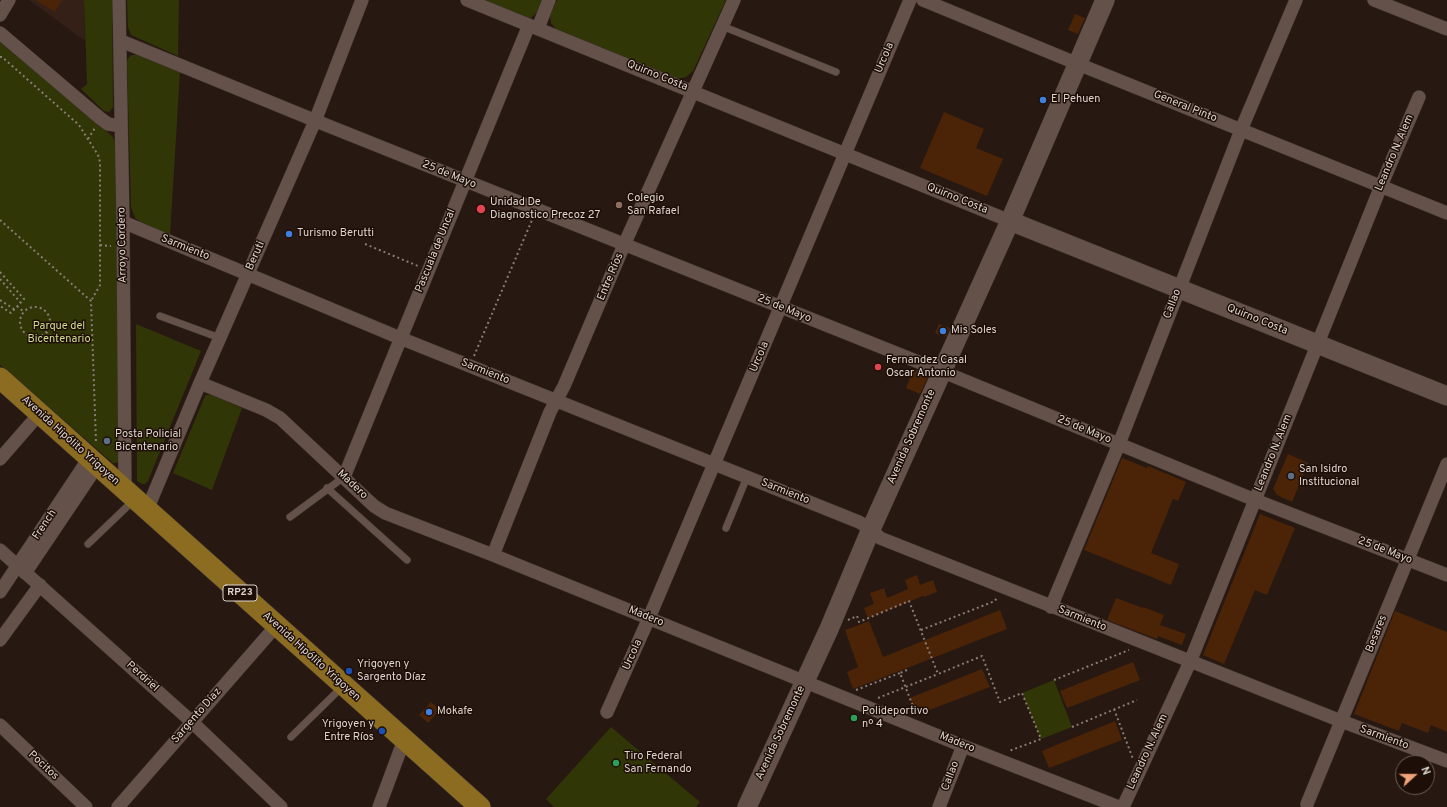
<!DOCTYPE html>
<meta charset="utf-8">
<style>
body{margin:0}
#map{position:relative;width:1447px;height:807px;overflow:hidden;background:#271811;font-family:Overpass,sans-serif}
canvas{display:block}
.north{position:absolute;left:1395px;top:755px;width:40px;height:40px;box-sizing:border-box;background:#1d0f08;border:1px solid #6b5e58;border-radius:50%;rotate:69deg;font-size:11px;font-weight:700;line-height:16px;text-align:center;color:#dfd4cf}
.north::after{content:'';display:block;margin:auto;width:14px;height:18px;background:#f0a279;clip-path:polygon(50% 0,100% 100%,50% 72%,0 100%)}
</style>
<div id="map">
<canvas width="1447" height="807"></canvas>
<div class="north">N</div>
</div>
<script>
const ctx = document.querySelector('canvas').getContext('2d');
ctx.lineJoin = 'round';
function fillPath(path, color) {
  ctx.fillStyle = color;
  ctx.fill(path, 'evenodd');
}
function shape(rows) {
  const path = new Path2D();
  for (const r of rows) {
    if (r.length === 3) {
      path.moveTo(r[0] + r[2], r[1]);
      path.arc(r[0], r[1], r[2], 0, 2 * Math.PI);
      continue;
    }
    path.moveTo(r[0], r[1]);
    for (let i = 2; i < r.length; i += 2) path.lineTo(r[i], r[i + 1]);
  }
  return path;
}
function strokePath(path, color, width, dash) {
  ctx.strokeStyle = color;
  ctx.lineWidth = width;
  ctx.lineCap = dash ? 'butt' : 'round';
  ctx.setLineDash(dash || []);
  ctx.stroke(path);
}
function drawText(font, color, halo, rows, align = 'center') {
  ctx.font = font + ' Overpass,sans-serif';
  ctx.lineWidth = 3;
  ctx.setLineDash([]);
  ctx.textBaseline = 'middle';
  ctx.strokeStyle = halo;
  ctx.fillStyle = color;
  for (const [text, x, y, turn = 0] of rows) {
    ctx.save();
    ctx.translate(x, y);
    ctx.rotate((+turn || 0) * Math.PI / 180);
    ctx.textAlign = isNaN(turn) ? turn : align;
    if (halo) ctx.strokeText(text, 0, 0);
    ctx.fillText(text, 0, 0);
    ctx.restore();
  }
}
fillPath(shape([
 [29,0,84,0,85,41]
]), '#342016');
fillPath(shape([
 [84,0,112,0,113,107,109,112,104,111,81,89,87,84],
 [127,0,179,0,178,56,131,35,128,27],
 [479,0,543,0,539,10,531,18,521,17],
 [557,0,726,0,693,71,686,77,676,79,556,29,551,23,550,15],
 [0,40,112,136,115,141,116,145,119,461,116,463,113,463,0,365],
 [132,55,138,55,180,72,170,235,141,222,135,218,131,207,127,61,129,57],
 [136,324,201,351,148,481,145,484,142,484,137,481],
 [207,395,211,395,242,408,212,490,173,473,205,396],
 [1054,680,1072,727,1041,739,1022,693],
 [611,727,700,802,696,807,554,807,546,799]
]), '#313607');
fillPath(shape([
 [36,0,62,0,55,12],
 [1075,14,1085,18,1078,34,1068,30],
 [944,112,984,129,976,148,1003,159,987,196,920,168],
 [939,324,950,328,946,337,935,333],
 [914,369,926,374,928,377,920,394,906,388],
 [1288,454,1308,463,1292,502,1277,495,1273,489],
 [1122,458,1147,468,1148,466,1186,482,1178,501,1173,499,1151,553,1179,564,1171,585,1084,550],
 [1260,514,1295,528,1267,595,1255,590,1224,664,1203,655],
 [917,575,920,585,933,580,937,592,924,597,923,596,868,618,864,608,874,604,870,593,884,588,887,598,908,589,905,580],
 [1116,598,1143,608,1143,607,1164,615,1160,625,1186,634,1182,645,1158,636,1157,639,1107,620],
 [1000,610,1007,629,853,689,847,672,858,667,845,630,869,621,883,657],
 [1395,611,1447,632,1447,732,1431,725,1428,733,1402,723,1399,731,1354,714],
 [1133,662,1140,680,1067,708,1060,691],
 [982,669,990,687,916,715,910,698],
 [431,702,440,710,428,723,419,715],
 [1115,721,1122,740,1049,768,1042,751]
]), '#4b2407');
const lane = shape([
 [722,26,836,72],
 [160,316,220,338],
 [327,488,407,560],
 [290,517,344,477],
 [726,528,747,477],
 [88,544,134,500],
 [291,737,342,687]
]);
const street = shape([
 [119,0,123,222,125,491],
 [467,0,1010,221],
 [923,0,1078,64,1447,213],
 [1374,0,1447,29],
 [0,15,9,0],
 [538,28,549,0],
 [0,33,100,118,108,124,121,126],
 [121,41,326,125,941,371,1255,500,1447,575],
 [123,222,400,338,859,522,871,529,880,538,1341,721,1447,761],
 [200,383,266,410,280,418,374,506,385,513,493,555,963,746,1119,807],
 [0,459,40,413],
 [344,477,529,25],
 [147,510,200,383,315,121,362,0],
 [0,550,192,722,281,807],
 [493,555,550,412,564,386,624,245,734,0],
 [25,573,97,466],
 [0,592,89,458],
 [1051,607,1119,444,1241,130,1296,0],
 [0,640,40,585],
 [607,712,649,618,910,0],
 [0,725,86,807],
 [1307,804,1447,464],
 [118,807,276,626],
 [379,807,404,740],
 [939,807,963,746],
 [1123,807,1190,662,1381,186,1419,97]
]);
const secondary = shape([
 [1010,221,1447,396],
 [747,807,829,629,871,529,1010,221,1105,0]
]);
const primary = shape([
 [0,378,480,807]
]);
strokePath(lane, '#3d322e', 8);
strokePath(street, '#3d322e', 14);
strokePath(secondary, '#3d322e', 20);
strokePath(primary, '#3d322e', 22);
strokePath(shape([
 [0,57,2,57,79,125,98,155,100,162,100,285,91,301],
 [88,139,95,128],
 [0,220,91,301,96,442],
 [365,244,418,266],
 [100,245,111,246],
 [0,272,24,299,11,313,0,306],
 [0,279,20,302],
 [0,300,14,309],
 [17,306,24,312],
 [35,322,15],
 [46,332,54,338],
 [474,356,532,220],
 [848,620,857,616,859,622,909,601,938,674,982,656,1000,702,1022,693,1041,739,1009,751],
 [921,630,995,601,997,597],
 [907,670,900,673,916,714],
 [1054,680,1129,650],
 [856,690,900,673],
 [878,698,938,674],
 [1114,709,1133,759],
 [1072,727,1137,700]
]), '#897c76', 2, [2, 3]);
strokePath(lane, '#64524a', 7);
strokePath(street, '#64524a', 13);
strokePath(secondary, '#64524a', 19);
strokePath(primary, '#8c6c21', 21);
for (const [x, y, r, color] of [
 [1043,100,4,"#3f7fe0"],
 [619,205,4,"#8d6e63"],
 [481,209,5,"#e0444e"],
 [289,234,4,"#3f7fe0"],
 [943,331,4,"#3f7fe0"],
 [878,367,4,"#e0444e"],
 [107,441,4,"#5c6f8a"],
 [1291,476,4,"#5c6f8a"],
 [349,671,4,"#1a4fb4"],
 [429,712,4,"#3f7fe0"],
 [854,718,4,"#2e9e5b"],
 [382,731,4,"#1a4fb4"],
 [616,763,4,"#2e9e5b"]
]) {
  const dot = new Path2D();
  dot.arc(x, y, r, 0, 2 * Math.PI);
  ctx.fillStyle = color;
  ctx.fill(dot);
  strokePath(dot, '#1d0f08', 1.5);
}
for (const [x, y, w] of [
 [240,593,34]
]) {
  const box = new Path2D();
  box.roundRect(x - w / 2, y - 8, w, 16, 3);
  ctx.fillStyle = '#1d0f08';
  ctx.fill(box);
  strokePath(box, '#dfd4cf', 1);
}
drawText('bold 10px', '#dfd4cf', null, [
 ["RP23",240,593]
]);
drawText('11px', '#dfd4cf', '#1d0f08', [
 ["Urcola",885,58,-67],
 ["Quirno Costa",657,76,22],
 ["General Pinto",1185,107,22],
 ["Leandro N. Alem",1395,153,-67],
 ["25 de Mayo",449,175,22],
 ["Quirno Costa",957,199,22],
 ["Arroyo Cordero",123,245,-91],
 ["Sarmiento",185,248,22],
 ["Pascuala de Uncal",436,251,-68],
 ["Beruti",256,256,-66],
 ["Entre Ríos",611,277,-67],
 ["Callao",1173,304,-69],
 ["25 de Mayo",784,309,22],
 ["Quirno Costa",1257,320,22],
 ["Urcola",760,357,-67],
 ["Sarmiento",485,372,22],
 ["25 de Mayo",1084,430,22],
 ["Avenida Sobremonte",912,437,-66],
 ["Avenida Hipólito Yrigoyen",70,441,42],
 ["Leandro N. Alem",1274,453,-68],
 ["Madero",352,485,43],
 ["Sarmiento",785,492,22],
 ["French",45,525,-56],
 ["25 de Mayo",1385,551,21],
 ["Madero",646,617,22],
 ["Sarmiento",1082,619,22],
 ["Besares",1377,634,-68],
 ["Urcola",633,655,-66],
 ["Avenida Hipólito Yrigoyen",311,657,42],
 ["Perdriel",142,677,42],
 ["Sargento Díaz",197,716,-49],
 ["Avenida Sobremonte",781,733,-65],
 ["Sarmiento",1384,738,20],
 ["Madero",957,743,22],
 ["Leandro N. Alem",1148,752,-65],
 ["Pocitos",43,766,43],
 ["Callao",951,776,-69]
]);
drawText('11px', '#dfd4cf', '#1d0f08', [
 ["El Pehuen",1051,100],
 ["Colegio",627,199],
 ["San Rafael",627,212],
 ["Unidad De",490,203],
 ["Diagnostico Precoz 27",490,216],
 ["Turismo Berutti",297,234],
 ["Mis Soles",951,331],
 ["Fernandez Casal",886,361],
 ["Oscar Antonio",886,374],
 ["Posta Policial",115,435],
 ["Bicentenario",115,448],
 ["San Isidro",1299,470],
 ["Institucional",1299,483],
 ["Yrigoyen y",357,665],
 ["Sargento Díaz",357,678],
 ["Mokafe",437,712],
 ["Polideportivo",862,712],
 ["nº 4",862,725],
 ["Yrigoyen y",374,725,"right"],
 ["Entre Ríos",374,738,"right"],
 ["Tiro Federal",624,757],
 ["San Fernando",624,770]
], 'left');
drawText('11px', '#d0db8d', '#1d0f08', [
 ["Parque del",59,327],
 ["Bicentenario",59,340]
]);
</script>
